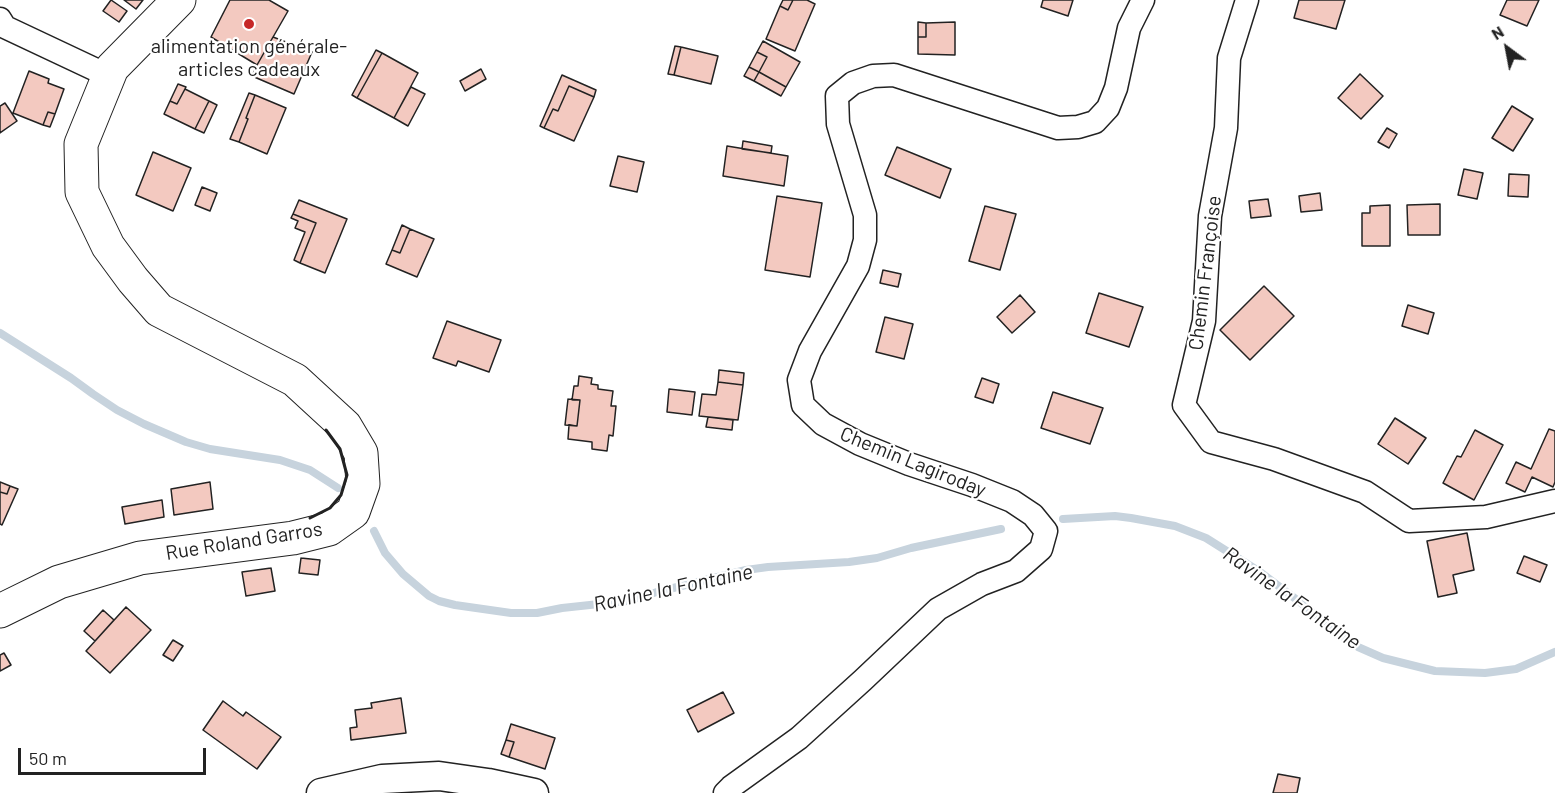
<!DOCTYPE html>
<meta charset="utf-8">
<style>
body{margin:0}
#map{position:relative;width:1555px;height:793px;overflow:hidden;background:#fff;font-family:Barlow,sans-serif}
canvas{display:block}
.north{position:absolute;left:1477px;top:18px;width:60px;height:60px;-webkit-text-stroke:4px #fff;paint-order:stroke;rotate:328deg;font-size:16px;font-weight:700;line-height:24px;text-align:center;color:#222}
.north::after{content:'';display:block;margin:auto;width:21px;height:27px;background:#222;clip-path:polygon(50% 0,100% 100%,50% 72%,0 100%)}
.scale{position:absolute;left:18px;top:748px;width:188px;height:27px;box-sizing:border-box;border:3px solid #222;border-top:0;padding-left:8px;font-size:18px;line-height:21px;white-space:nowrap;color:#222;-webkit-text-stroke:4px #fff;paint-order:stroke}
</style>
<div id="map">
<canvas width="1555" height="793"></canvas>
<div class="north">N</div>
<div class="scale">50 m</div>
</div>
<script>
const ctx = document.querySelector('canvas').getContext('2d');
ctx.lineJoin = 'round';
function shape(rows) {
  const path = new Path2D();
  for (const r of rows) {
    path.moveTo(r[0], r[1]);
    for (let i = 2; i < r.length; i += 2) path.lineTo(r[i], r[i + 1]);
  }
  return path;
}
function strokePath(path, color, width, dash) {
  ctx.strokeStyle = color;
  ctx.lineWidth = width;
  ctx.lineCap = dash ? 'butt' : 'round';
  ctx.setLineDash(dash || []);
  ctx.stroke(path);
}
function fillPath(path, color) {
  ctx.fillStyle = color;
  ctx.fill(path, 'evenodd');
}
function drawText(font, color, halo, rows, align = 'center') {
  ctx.font = font + ' Barlow,sans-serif';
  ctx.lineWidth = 4.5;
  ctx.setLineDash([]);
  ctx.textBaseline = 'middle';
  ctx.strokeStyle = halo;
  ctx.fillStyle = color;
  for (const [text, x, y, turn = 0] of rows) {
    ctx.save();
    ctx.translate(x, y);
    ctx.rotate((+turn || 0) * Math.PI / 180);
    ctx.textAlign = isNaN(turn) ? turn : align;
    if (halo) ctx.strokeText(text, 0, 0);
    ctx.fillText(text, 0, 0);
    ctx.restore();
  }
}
strokePath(shape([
 [0,333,71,378,93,394,117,410,144,424,186,442,210,449,280,460,310,470,338,488],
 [1063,519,1115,516,1131,518,1175,526,1206,538,1260,572,1301,603,1340,635,1358,647,1383,658,1435,671,1485,673,1516,669,1555,652],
 [374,531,385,553,403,574,429,596,439,601,455,605,511,613,537,613,562,608,627,601,657,592,746,570,768,567,849,562,877,558,911,548,1001,529]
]), '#c7d3dd', 8);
const building = shape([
 [111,0,127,11,119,22,103,11,111,0],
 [124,0,143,0,136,9,124,0],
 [230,0,269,0,288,11,257,65,211,37,230,0],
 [783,0,793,0,788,10,780,6,783,0],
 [793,0,807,0,815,4,795,51,766,39,780,6,788,10,793,0],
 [1043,0,1073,0,1068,16,1041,7,1043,0],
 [1299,0,1345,0,1336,29,1294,18,1299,0],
 [1507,0,1539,0,1527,26,1500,15,1507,0],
 [918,22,926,23,926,37,918,37,918,22],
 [955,22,955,55,918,54,918,37,926,37,926,23,955,22],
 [273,37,312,52,294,94,252,76,257,65,273,37],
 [763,41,800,62,786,87,759,72,767,57,757,52,763,41],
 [675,46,681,47,674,75,668,74,675,46],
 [681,47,718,56,711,84,674,75,681,47],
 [376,50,382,53,357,98,352,95,376,50],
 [757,52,767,57,759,72,749,67,757,52],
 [382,53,418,73,394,118,357,98,382,53],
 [749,67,759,72,754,81,744,76,749,67],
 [481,69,486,79,465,91,460,81,481,69],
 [29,71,49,79,48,83,64,89,55,114,48,112,43,125,13,113,29,71],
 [759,72,786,87,781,96,754,81,759,72],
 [1360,74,1383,96,1361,119,1338,98,1360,74],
 [562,75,596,90,594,97,569,86,558,111,553,109,544,128,540,126,562,75],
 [178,84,186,87,177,104,170,101,178,84],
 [569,86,594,97,574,141,544,128,553,109,558,111,569,86],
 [411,87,425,94,408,126,394,118,411,87],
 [185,89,209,101,195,129,164,114,170,101,177,104,185,89],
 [249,93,255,95,246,118,248,119,239,142,230,139,249,93],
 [255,95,286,108,267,154,239,142,248,119,246,118,255,95],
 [209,101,217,105,204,133,195,129,209,101],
 [5,103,17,121,0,133,0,106,5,103],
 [1512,106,1533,119,1513,151,1492,138,1512,106],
 [48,112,55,114,50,127,43,125,48,112],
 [1387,128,1397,134,1389,148,1378,142,1387,128],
 [743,141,772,146,771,153,742,149,743,141],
 [727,146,788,156,784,186,723,176,727,146],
 [897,147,951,169,940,198,885,175,897,147],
 [153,152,191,168,173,211,136,195,153,152],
 [618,156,644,162,637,192,610,186,618,156],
 [1464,169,1483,173,1477,199,1458,195,1464,169],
 [1509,174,1529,175,1528,197,1508,196,1509,174],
 [202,187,217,193,210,211,195,205,202,187],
 [1320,193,1322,210,1301,212,1299,196,1320,193],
 [777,196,822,203,810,277,765,270,777,196],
 [1268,199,1271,216,1251,218,1249,201,1268,199],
 [299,200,347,219,325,273,300,263,316,223,293,214,299,200],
 [1440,204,1440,235,1408,235,1407,205,1440,204],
 [1390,205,1390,246,1362,246,1362,213,1370,213,1370,206,1390,205],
 [985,206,1016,214,1000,270,969,261,985,206],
 [293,214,316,223,300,263,294,260,305,232,295,228,298,221,291,218,293,214],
 [402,225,410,229,400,253,392,250,402,225],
 [410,229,434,239,417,277,386,264,392,250,400,253,410,229],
 [883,270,901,274,898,287,880,283,883,270],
 [1264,286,1294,316,1250,360,1220,330,1264,286],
 [1099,293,1143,307,1129,347,1086,333,1099,293],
 [1020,295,1035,312,1012,333,997,317,1020,295],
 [1408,305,1434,313,1428,334,1402,326,1408,305],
 [885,317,913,324,904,359,876,352,885,317],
 [447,321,501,340,489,372,458,361,456,366,433,358,447,321],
 [719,370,744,373,743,385,718,382,719,370],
 [579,376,592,378,591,384,598,385,598,389,613,391,611,406,616,406,613,436,609,435,607,451,592,449,592,442,568,439,569,425,577,426,580,400,572,400,574,386,578,386,579,376],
 [982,378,999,384,993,403,975,397,982,378],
 [718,382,743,385,738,420,699,416,702,394,716,395,718,382],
 [669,389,695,392,692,415,667,412,669,389],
 [1053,392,1103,408,1090,444,1041,428,1053,392],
 [568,399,580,400,577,426,565,425,568,399],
 [708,417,733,420,732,430,706,427,708,417],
 [1395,418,1426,438,1408,464,1378,444,1395,418],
 [1549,429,1555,431,1555,482,1553,487,1532,477,1525,492,1506,483,1516,462,1531,469,1549,429],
 [1475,430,1503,445,1474,500,1443,483,1457,456,1461,457,1475,430],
 [0,482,10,486,7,494,0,492,0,482],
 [210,482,213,509,174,515,171,489,210,482],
 [10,486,18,489,2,525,0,524,0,492,7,494,10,486],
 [162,500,164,517,125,524,122,507,162,500],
 [1467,533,1474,570,1453,575,1457,593,1438,597,1427,541,1467,533],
 [1524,556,1547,565,1540,582,1517,573,1524,556],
 [301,558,320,560,318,575,299,573,301,558],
 [271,568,275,591,246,596,242,572,271,568],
 [126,607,151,630,110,673,86,651,126,607],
 [103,610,114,620,95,641,84,631,103,610],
 [173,640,183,646,173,661,163,655,173,640],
 [4,653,11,665,0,671,0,655,4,653],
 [723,692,734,713,698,732,687,710,723,692],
 [401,698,406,733,351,740,350,728,357,727,355,710,372,708,371,703,401,698],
 [223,701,243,716,246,712,281,737,257,769,203,730,223,701],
 [511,724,555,738,545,769,509,757,514,742,506,740,511,724],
 [506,740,514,742,509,757,501,754,506,740],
 [1278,774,1300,778,1297,793,1273,793,1278,774]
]);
fillPath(building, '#f3c9c0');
strokePath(building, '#222', 1.5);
const minor = shape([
 [1247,0,1229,58,1226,128,1210,216,1204,321,1184,405,1211,442,1274,459,1365,492,1409,521,1486,517,1555,501],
 [0,19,5,27,109,76],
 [725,793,731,787,799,738,863,680,938,609,982,584,1016,571,1041,549,1046,531,1033,515,1012,501,972,485,909,464,860,444,823,424,803,405,799,380,810,351,858,266,865,240,865,215,838,124,837,96,853,83,873,76,894,75,1058,128,1078,127,1095,122,1108,108,1116,88,1129,28,1143,0]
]);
const tertiary = shape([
 [321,793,382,779,439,776,488,783,534,793]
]);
const primary = shape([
 [0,611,59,582,140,558,293,538,329,529,353,512,363,484,361,453,345,426,295,380,159,310,133,280,108,246,82,192,81,144,112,68,179,0]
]);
strokePath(minor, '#222', 25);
strokePath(tertiary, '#222', 31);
strokePath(primary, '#222', 35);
strokePath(minor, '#fff', 22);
strokePath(tertiary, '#fff', 28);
strokePath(primary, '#fff', 33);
strokePath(shape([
 [310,518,330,508,341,495,347,475,340,449,326,430]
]), '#222', 3);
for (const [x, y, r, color] of [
 [249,24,6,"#c62828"]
]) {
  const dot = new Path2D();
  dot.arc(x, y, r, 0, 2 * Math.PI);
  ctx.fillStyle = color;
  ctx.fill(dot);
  strokePath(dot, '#fff', 2);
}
drawText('20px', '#222', '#fff', [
 ["alimentation générale-",249,46],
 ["articles cadeaux",249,69]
]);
drawText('20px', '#222', '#fff', [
 ["Chemin Françoise",1205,273,-83],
 ["Chemin Lagiroday",913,462,22],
 ["Rue Roland Garros",244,541,-9]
]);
drawText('italic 21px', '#222', '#fff', [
 ["Ravine la Fontaine",673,588,-12],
 ["Ravine la Fontaine",1292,598,35]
]);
</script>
